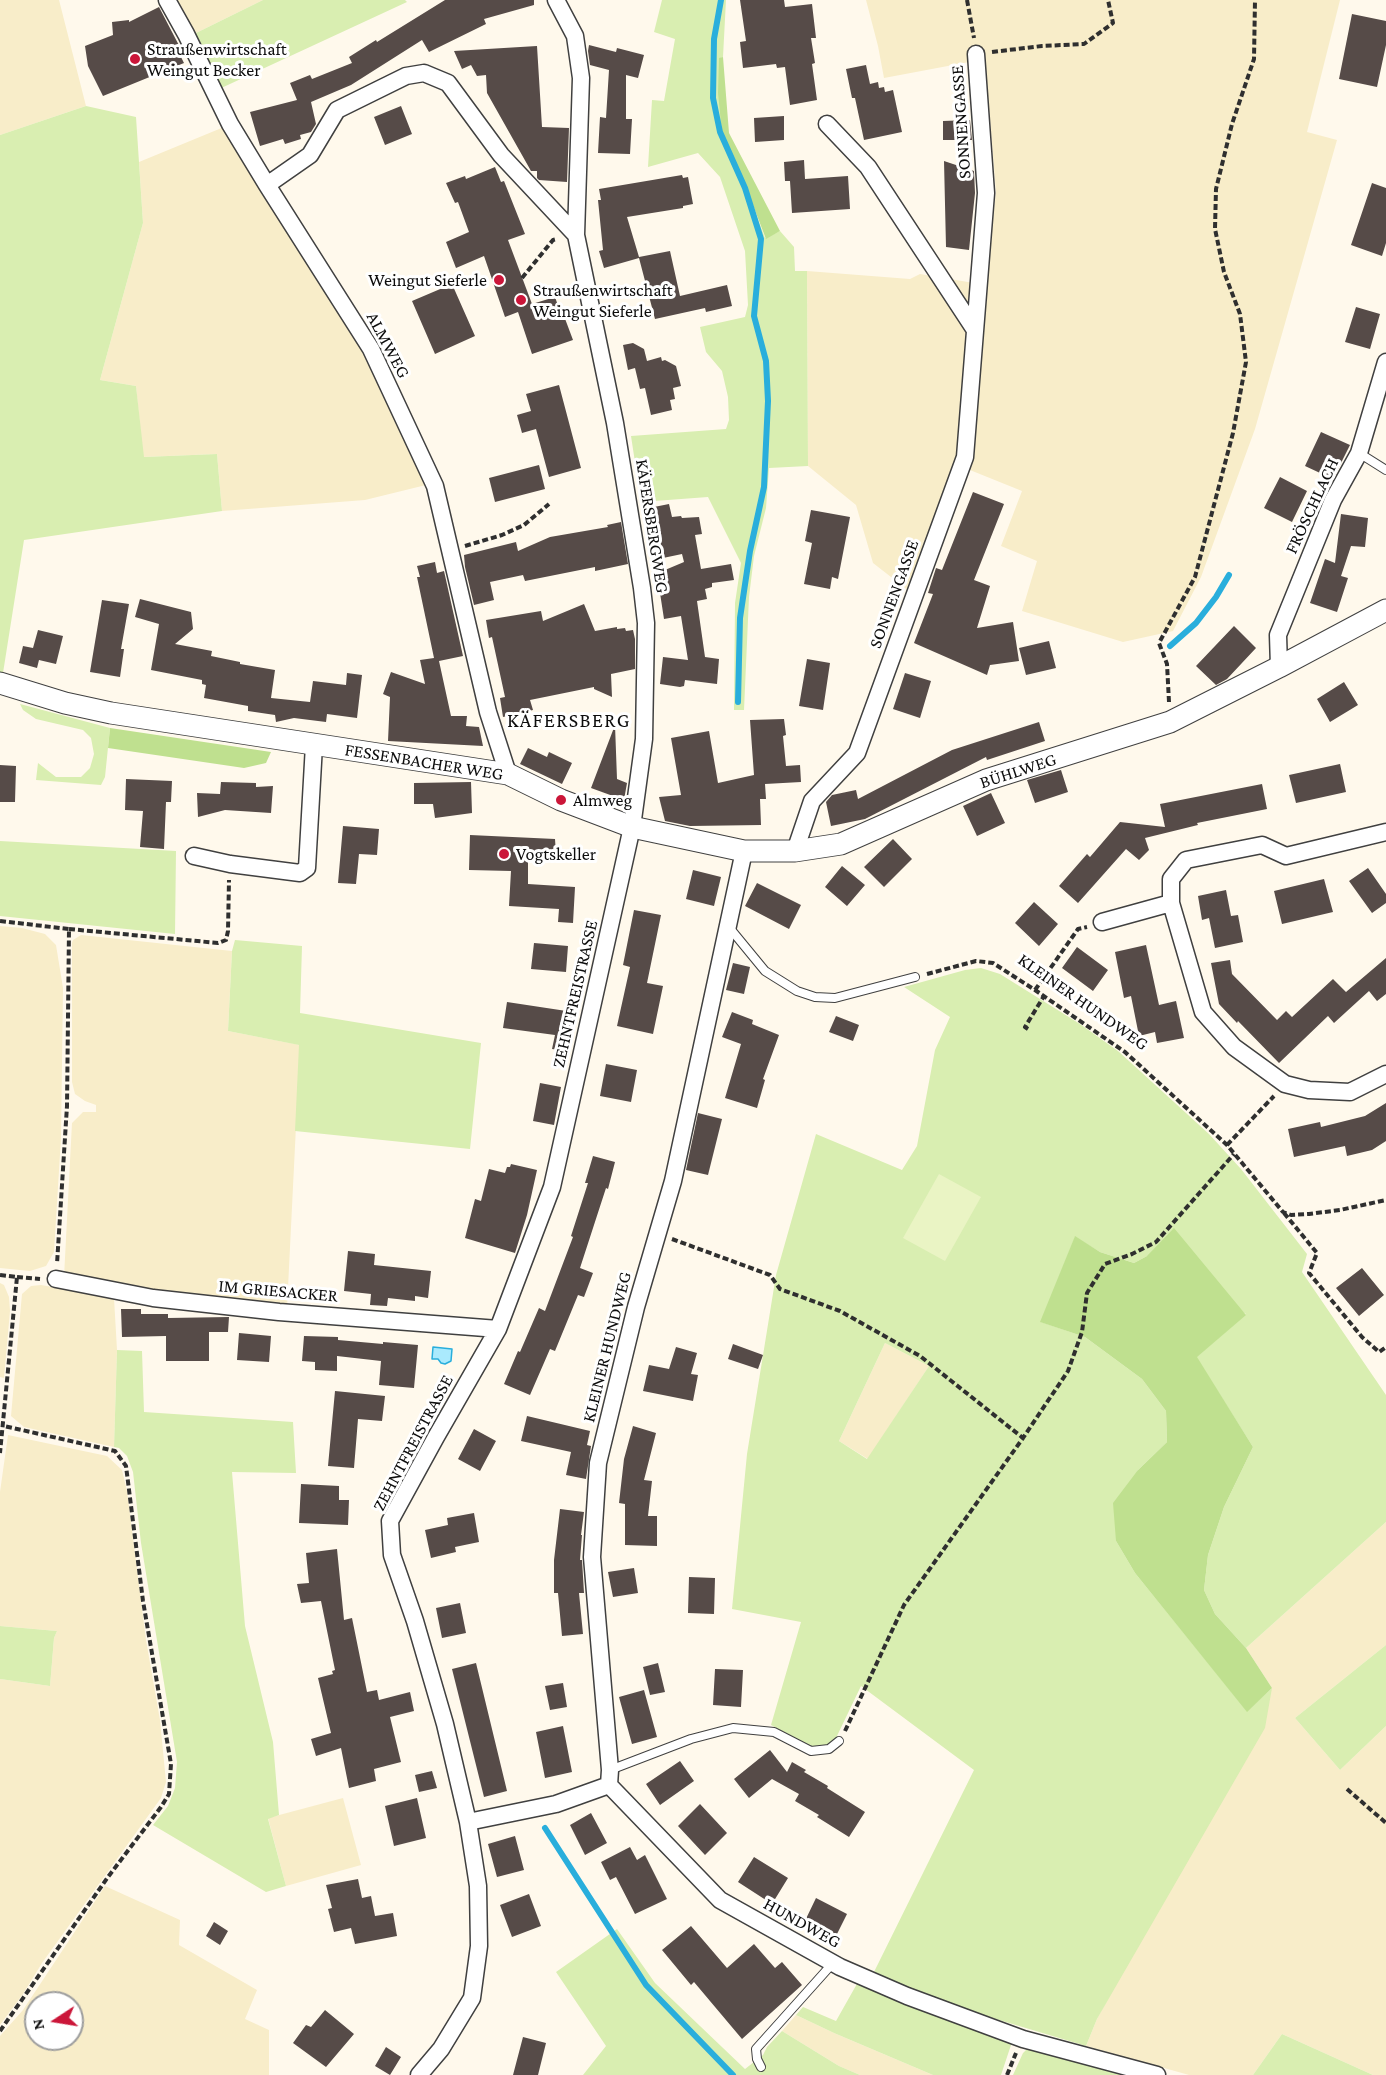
<!DOCTYPE html>
<meta charset="utf-8">
<style>
body{margin:0}
#map{position:relative;width:1386px;height:2075px;overflow:hidden;background:#fff9ec;font-family:"Crimson Pro",serif}
canvas{display:block}
.north{position:absolute;left:24px;top:1991px;width:60px;height:60px;box-sizing:border-box;background:#fff;border:2px solid #9e9e9e;border-radius:50%;rotate:258deg;font-size:16px;font-weight:700;line-height:24px;text-align:center;color:#0d0d0d}
.north::after{content:'';display:block;margin:auto;width:21px;height:27px;background:#cb1639;clip-path:polygon(50% 0,100% 100%,50% 72%,0 100%)}
</style>
<div id="map">
<canvas width="1386" height="2075"></canvas>
<div class="north">N</div>
</div>
<script>
const ctx = document.querySelector('canvas').getContext('2d');
ctx.lineJoin = 'round';
function fillPath(path, color) {
  ctx.fillStyle = color;
  ctx.fill(path, 'evenodd');
}
function shape(rows) {
  const path = new Path2D();
  for (const r of rows) {
    path.moveTo(r[0], r[1]);
    for (let i = 2; i < r.length; i += 2) path.lineTo(r[i], r[i + 1]);
  }
  return path;
}
function strokePath(path, color, width, dash) {
  ctx.strokeStyle = color;
  ctx.lineWidth = width;
  ctx.lineCap = dash ? 'butt' : 'round';
  ctx.setLineDash(dash || []);
  ctx.stroke(path);
}
function drawText(font, color, halo, rows, align = 'center') {
  ctx.font = font + ' "Crimson Pro",serif';
  ctx.lineWidth = 6;
  ctx.setLineDash([]);
  ctx.textBaseline = 'middle';
  ctx.strokeStyle = halo;
  ctx.fillStyle = color;
  for (const [text, x, y, turn = 0] of rows) {
    ctx.save();
    ctx.translate(x, y);
    ctx.rotate((+turn || 0) * Math.PI / 180);
    ctx.textAlign = isNaN(turn) ? turn : align;
    if (halo) ctx.strokeText(text, 0, 0);
    ctx.fillText(text, 0, 0);
    ctx.restore();
  }
}
fillPath(shape([
 [0,0,59,0,86,106,0,135],
 [176,0,263,0,194,34],
 [866,0,1340,0,1307,132,1337,140,1255,429,1201,577,1173,631,1123,642,1022,611,1037,561,1001,546,1022,491,955,464,909,591,873,563,856,505,808,466,807,271,910,279,920,274,986,285,996,192,985,59,884,78,878,46],
 [224,127,288,235,355,330,426,485,365,500,222,511,217,454,143,457,136,386,100,380,143,223,139,162],
 [0,926,22,928,45,934,56,945,63,988,61,1138,54,1252,46,1266,30,1271,0,1268],
 [81,935,232,951,228,1031,300,1045,287,1308,113,1287,64,1277,72,1123,83,1112,96,1112,96,1105,85,1101,75,1094,72,1082,72,943,73,940],
 [0,1283,4,1285,9,1297,10,1311,4,1378,0,1377],
 [41,1285,114,1298,117,1350,114,1447,24,1427,11,1416,22,1294,31,1286],
 [885,1343,929,1366,868,1459,839,1441],
 [8,1435,107,1456,122,1470,127,1491,146,1640,160,1720,166,1782,161,1798,42,1963,23,1994,0,2025,0,1679,50,1686,54,1638,57,1631,0,1626,0,1492],
 [1386,1522,1386,1645,1295,1718,1340,1770,1386,1726,1386,2075,1373,2075,1282,2034,1253,2075,1189,2075,1086,2046,1097,2019,1272,1688,1246,1648],
 [343,1798,361,1865,286,1886,268,1818],
 [105,1886,180,1920,179,1945,257,1990,245,2019,269,2030,269,2075,0,2075,0,2036,23,2010],
 [36,2003,72,2003,72,2039,36,2039],
 [796,2015,834,2033,933,2075,860,2075,839,2066,782,2031]
]), '#f8edc9');
fillPath(shape([
 [263,0,405,0,407,2,217,90,194,34],
 [662,0,726,0,723,57,719,59,722,133,746,187,765,238,780,231,794,247,795,271,807,271,808,466,769,468,766,508,754,556,749,597,744,710,734,710,735,603,741,563,708,497,641,502,631,436,726,429,729,420,728,397,722,371,706,352,700,327,745,317,748,305,745,251,720,177,698,153,648,167,652,100,664,101,675,39,654,32],
 [86,106,136,117,143,223,100,380,136,386,144,457,217,454,222,511,24,540,3,673,0,672,0,135],
 [20,704,110,728,105,777,101,785,36,780,38,763,56,777,81,777,90,768,94,754,91,738,83,730,36,719,23,710],
 [0,841,176,851,175,934,0,916],
 [235,940,302,946,300,1013,481,1043,470,1149,295,1131,299,1045,228,1031,232,951],
 [981,968,1000,974,1080,1024,1118,1051,1209,1134,1241,1169,1307,1254,1302,1272,1386,1395,1386,1522,1246,1648,1215,1614,1204,1590,1208,1555,1224,1507,1253,1447,1196,1357,1246,1314,1147,1256,1134,1263,1100,1252,1075,1237,1041,1322,1085,1337,1142,1379,1166,1411,1167,1442,1138,1470,1116,1541,1135,1573,1247,1711,1272,1688,1265,1728,1097,2019,1086,2046,929,1999,872,1976,974,1770,861,1686,836,1738,824,1748,814,1747,801,1741,771,1725,801,1622,732,1609,747,1454,776,1275,816,1134,902,1170,917,1146,935,1050,950,1017,904,987,965,970],
 [885,1343,929,1366,867,1459,839,1441],
 [117,1350,142,1351,144,1412,293,1422,296,1473,232,1472,245,1626,273,1742,279,1815,268,1819,286,1886,266,1892,153,1825,168,1806,175,1788,177,1762,141,1543,133,1472,127,1456,119,1448,114,1447],
 [0,1626,57,1631,54,1638,50,1686,0,1679],
 [1386,1645,1386,1726,1340,1770,1295,1718],
 [617,1929,655,1983,745,2069,763,2055,767,2047,782,2031,839,2066,860,2075,583,2075,606,2046,556,1972],
 [858,1982,1013,2039,1001,2075,933,2075,834,2033,796,2015,803,2007,836,2021],
 [1282,2034,1373,2075,1253,2075],
 [1030,2046,1134,2075,1013,2075,1023,2053]
]), '#d9eeb1');
fillPath(shape([
 [723,57,729,133,780,231,766,239,746,187,722,133,718,93,719,58],
 [110,728,271,752,266,763,244,768,108,748],
 [1174,1228,1246,1315,1197,1357,1253,1447,1224,1507,1208,1555,1204,1590,1215,1614,1246,1648,1272,1688,1247,1712,1135,1573,1116,1541,1113,1503,1138,1470,1167,1442,1166,1411,1142,1379,1085,1337,1040,1322,1075,1236,1100,1252,1134,1263,1147,1256]
]), '#bfe08f');
fillPath(shape([
 [939,1174,981,1197,945,1261,903,1238]
]), '#eaf4c4');
const water = shape([
 [433,1347,452,1349,451,1361,445,1364,441,1363,438,1359,432,1359,433,1347]
]);
fillPath(water, '#aaeafd');
strokePath(water, '#29aedc', 1.5);
strokePath(shape([
 [721,0,714,39,713,98,720,132,745,188,761,239,754,316,766,361,768,401,764,487,750,551,740,618,738,702],
 [1170,646,1196,623,1216,597,1229,575],
 [545,1828,646,1985,733,2075]
]), '#29aedc', 6);
fillPath(shape([
 [445,0,534,0,534,5,484,19,486,24,429,52,422,40,351,85,311,102,316,124,311,132,300,135,301,139,285,144,283,139,260,146,250,112,297,100,290,83,310,75,312,79,352,63,349,57,376,40,377,42],
 [740,0,784,0,785,7,812,4,816,38,811,38,815,63,812,64,817,100,790,105,785,67,777,68,776,64,743,68,740,42,746,41],
 [159,7,184,55,181,57,184,63,103,96,88,66,85,46,113,35,112,22,129,20,129,22],
 [1352,14,1386,21,1386,45,1377,87,1339,79],
 [589,45,616,52,617,48,644,55,638,78,626,75,626,119,632,119,630,154,598,153,600,117,606,118,609,70,590,65,588,51],
 [537,46,542,127,569,128,567,182,539,180,537,178,537,171,531,171,487,93,486,75,477,76,471,65,462,69,454,51],
 [866,65,870,84,878,82,879,88,884,87,885,92,893,90,902,132,864,140,855,98,852,98,846,69],
 [401,106,412,134,385,145,374,117],
 [784,116,784,140,755,142,754,118],
 [970,120,972,140,943,140,943,121],
 [804,160,805,179,848,176,850,209,792,213,790,181,785,181,784,162],
 [944,161,974,171,975,193,969,250,946,247],
 [495,167,501,182,504,181,525,234,508,240,532,304,555,297,562,317,564,316,573,340,532,354,518,312,505,317,484,256,456,268,446,242,469,232,458,202,455,203,446,183,465,176,466,179],
 [682,175,683,178,688,177,693,204,683,206,683,208,627,217,639,257,670,251,680,296,727,285,732,306,706,312,705,308,655,319,639,258,604,268,599,251,603,250,598,200,601,200,599,189],
 [1372,183,1386,188,1386,243,1382,256,1351,245],
 [452,284,475,336,435,354,412,301],
 [1356,307,1380,314,1370,349,1345,342],
 [633,343,644,349,647,361,661,357,662,361,665,360,676,366,681,386,673,388,675,399,670,400,672,410,651,415,645,388,640,389,635,368,628,370,623,345],
 [559,385,581,468,549,477,536,429,522,433,517,415,531,411,526,394],
 [1321,432,1350,445,1333,479,1305,466],
 [539,465,545,489,495,502,489,478],
 [1280,477,1307,491,1292,522,1264,508],
 [973,492,1004,504,974,580,990,586,977,628,1013,622,1019,661,990,665,987,675,914,643,933,594,928,593,936,568,942,570],
 [669,504,672,517,681,516,682,518,699,517,702,534,695,535,701,569,731,564,734,580,712,583,712,587,705,589,707,599,697,601,705,657,719,659,717,684,685,680,684,686,680,687,660,684,663,657,688,660,681,616,664,619,660,593,669,591,665,570,684,562,682,554,663,558,654,507],
 [811,510,850,517,838,579,832,577,830,589,804,584,812,543,805,541],
 [1341,514,1368,518,1365,547,1351,546,1341,576,1348,578,1337,612,1310,603,1325,559,1335,563],
 [621,522,628,564,595,571,595,567,525,581,523,575,490,582,494,600,474,605,465,567,464,555,516,542,518,551,550,537,608,527,607,525],
 [435,562,437,573,444,571,463,656,439,661,451,716,467,716,466,726,479,727,483,746,388,741,390,697,383,694,391,672,425,684,420,660,434,658,417,577,420,577,417,566],
 [140,599,191,612,193,629,175,644,212,651,211,656,240,662,240,664,275,670,271,698,310,702,313,681,346,685,347,673,362,675,357,718,327,714,326,722,294,718,276,722,275,715,248,711,248,706,204,698,206,685,202,684,202,680,151,670,159,624,135,617],
 [102,600,129,604,121,649,124,649,120,677,90,672],
 [584,604,595,631,617,627,617,629,625,628,626,631,633,630,635,639,635,669,611,674,612,697,594,689,594,687,530,700,533,710,503,717,500,698,505,697,492,637,489,638,486,620,541,611,543,621],
 [1234,626,1256,648,1227,679,1216,685,1196,666],
 [38,630,63,636,56,664,39,660,37,668,19,663,23,646,33,648],
 [1049,641,1056,668,1026,675,1019,648],
 [807,659,830,663,823,710,799,706],
 [905,673,931,681,920,718,893,709],
 [1344,682,1358,705,1330,722,1317,699],
 [784,719,786,735,783,736,786,766,800,765,801,782,765,784,766,799,760,799,761,825,690,826,665,821,659,797,681,795,671,738,709,731,718,783,754,775,750,720],
 [1039,722,1045,741,987,760,986,757,865,819,831,826,826,802,832,795,856,790,858,799,952,750],
 [615,725,617,779,627,783,624,800,591,788],
 [528,748,547,757,549,752,572,763,562,784,520,764],
 [1340,764,1346,792,1296,803,1289,775],
 [0,765,16,766,15,802,0,802],
 [1061,770,1068,792,1035,803,1027,780],
 [126,779,172,781,171,802,166,802,164,849,140,847,143,811,125,810],
 [221,782,256,783,256,787,273,786,271,813,225,810,198,817,197,793,220,794],
 [471,782,472,813,435,818,433,804,414,804,414,783],
 [1262,784,1267,809,1197,823,1198,825,1145,838,1149,850,1139,860,1126,849,1078,903,1059,886,1087,854,1090,857,1120,822,1165,827,1160,804],
 [991,793,1005,823,977,836,963,806],
 [343,826,379,829,377,855,359,854,356,884,338,883],
 [470,835,555,839,556,854,528,853,528,884,575,887,573,923,558,922,559,909,509,906,511,871,469,870],
 [893,839,912,859,884,887,864,867],
 [842,866,865,885,847,906,825,887],
 [1368,868,1386,894,1386,903,1372,913,1349,881],
 [693,870,721,877,714,906,686,899],
 [1324,879,1333,912,1282,924,1274,891],
 [757,883,801,905,789,929,745,906],
 [1226,890,1231,916,1238,915,1243,942,1215,948,1209,918,1202,920,1198,896],
 [1034,902,1058,924,1039,946,1015,923],
 [634,910,661,915,647,983,663,986,653,1034,617,1026,630,967,623,965],
 [534,943,568,946,566,972,531,969],
 [1146,945,1159,1005,1176,1001,1184,1038,1157,1043,1155,1032,1139,1036,1131,996,1124,998,1115,952],
 [1077,947,1108,970,1093,991,1062,968],
 [1386,958,1386,994,1377,1001,1369,991,1334,1023,1328,1016,1279,1063,1238,1021,1237,1023,1219,1004,1211,963,1230,960,1232,974,1277,1020,1286,1011,1292,1017,1333,979,1346,992],
 [733,963,750,967,744,994,726,990],
 [507,1002,573,1012,567,1051,552,1049,555,1035,503,1028],
 [732,1012,753,1020,752,1024,779,1035,763,1079,765,1080,757,1108,725,1098,741,1044,722,1037],
 [836,1016,859,1025,853,1041,829,1032],
 [606,1064,637,1070,631,1102,600,1096],
 [540,1083,561,1087,554,1125,533,1121],
 [1386,1103,1386,1141,1372,1150,1347,1156,1345,1146,1294,1157,1288,1129,1320,1122,1321,1127,1365,1116],
 [698,1113,722,1119,708,1175,686,1170],
 [593,1156,615,1162,608,1189,606,1188,580,1268,593,1273,584,1297,578,1295,555,1351,550,1349,530,1395,504,1384,518,1351,520,1352,539,1308,545,1311,573,1237,571,1236,588,1183,585,1183],
 [511,1164,537,1170,527,1215,515,1253,465,1238,475,1199,481,1201,489,1169,505,1173,507,1167,510,1167],
 [348,1251,375,1254,374,1265,431,1271,428,1298,415,1296,415,1301,388,1298,387,1306,370,1305,371,1294,344,1291],
 [1362,1268,1384,1295,1359,1316,1336,1288],
 [121,1309,141,1309,141,1314,168,1314,168,1318,229,1317,228,1332,209,1332,209,1361,166,1361,166,1336,122,1337],
 [239,1333,271,1336,269,1362,237,1360],
 [304,1336,338,1337,338,1340,383,1344,383,1342,418,1345,414,1388,379,1385,381,1361,337,1356,337,1371,315,1370,315,1362,302,1361],
 [733,1344,763,1355,758,1369,728,1359],
 [676,1347,697,1353,691,1374,698,1375,693,1401,643,1391,649,1365,669,1369],
 [335,1391,385,1396,382,1421,358,1419,354,1468,328,1466],
 [527,1416,590,1431,587,1445,591,1446,586,1479,566,1475,571,1452,521,1441],
 [633,1426,656,1433,644,1480,652,1481,648,1516,657,1516,657,1546,625,1545,625,1504,619,1503,624,1459],
 [474,1429,496,1441,480,1471,458,1459],
 [301,1484,339,1486,339,1500,349,1500,348,1525,299,1523],
 [560,1509,584,1512,581,1535,582,1535,580,1560,582,1560,584,1593,579,1593,583,1634,562,1636,558,1593,554,1593,554,1560],
 [474,1513,479,1542,455,1547,456,1552,431,1558,425,1530,448,1525,447,1518],
 [337,1549,344,1620,352,1618,367,1692,377,1690,379,1700,410,1692,414,1711,390,1717,401,1762,374,1769,376,1781,349,1788,341,1748,316,1756,311,1739,331,1733,318,1678,333,1674,332,1671,335,1670,321,1601,301,1603,297,1584,309,1583,306,1553],
 [634,1568,638,1593,613,1597,608,1572],
 [689,1577,715,1578,714,1614,688,1613],
 [460,1603,466,1633,442,1638,436,1608],
 [476,1663,507,1791,484,1797,452,1669],
 [658,1663,665,1692,650,1695,643,1667],
 [715,1669,743,1670,741,1707,713,1705],
 [563,1683,567,1707,550,1710,545,1686],
 [644,1690,657,1737,632,1744,619,1697],
 [563,1726,572,1772,545,1778,536,1732],
 [770,1750,787,1772,792,1762,806,1770,804,1772,828,1786,827,1788,865,1812,849,1837,817,1817,819,1815,795,1801,799,1794,772,1779,749,1798,734,1779],
 [680,1761,694,1781,660,1805,646,1784],
 [432,1771,437,1788,419,1792,415,1775],
 [417,1798,426,1838,394,1846,385,1806],
 [700,1804,727,1833,705,1855,678,1826],
 [591,1813,607,1843,585,1855,570,1825],
 [515,1836,524,1870,497,1877,488,1844],
 [630,1847,637,1860,645,1855,667,1899,635,1914,616,1877,610,1880,601,1862],
 [754,1857,788,1878,772,1904,738,1882],
 [358,1879,362,1898,371,1896,375,1916,393,1913,397,1936,355,1944,351,1928,334,1932,328,1909,332,1908,326,1885],
 [529,1894,541,1926,512,1937,500,1905],
 [816,1898,847,1914,834,1940,803,1925],
 [214,1922,228,1931,220,1945,206,1936],
 [691,1926,727,1968,754,1944,775,1968,782,1962,802,1985,742,2039,694,1982,691,1985,662,1950],
 [325,2010,354,2034,326,2067,293,2043,306,2025,311,2027],
 [523,2037,546,2043,538,2075,513,2075],
 [386,2047,401,2057,390,2075,375,2066]
]), '#564b48');
const service = shape([
 [1359,453,1386,470],
 [728,926,765,971,797,991,815,997,835,998,915,977],
 [610,1770,691,1739,733,1728,774,1732,811,1751,829,1749,839,1741],
 [761,2067,757,2059,756,2049,833,1963]
]);
const minor = shape([
 [167,0,186,34,230,124,267,185,371,349,435,486,488,712,508,774],
 [827,124,868,167,975,330],
 [267,185,310,155,337,110,406,76,424,73,448,83,501,155,576,235],
 [1279,667,1278,635,1333,500,1359,453,1386,362],
 [1386,832,1286,856,1262,845,1186,860,1171,879,1171,903,1203,1012,1234,1047,1285,1084,1309,1090,1350,1092,1386,1074],
 [795,851,812,801,857,753,965,457,986,193,976,54],
 [194,856,230,864,300,873,307,868,314,745],
 [1102,922,1171,903],
 [56,1279,153,1298,279,1312,498,1329],
 [609,1785,610,1770,592,1557,598,1463,636,1307,673,1181,744,851],
 [468,1822,556,1804,609,1785,720,1900,840,1967,907,1996,1023,2039,1157,2075],
 [419,2075,441,2049,472,1998,479,1946,478,1886,468,1822,445,1724,415,1621,392,1555,390,1521,436,1437,498,1329,552,1187,632,827,644,739,646,623,642,588,615,423,576,235,581,78,575,36,556,0]
]);
const tertiary = shape([
 [0,683,65,703,111,713,508,774,561,800,632,827,744,851,795,851,841,844,986,780,1170,722,1279,667,1386,610]
]);
strokePath(service, '#404040', 10);
strokePath(minor, '#404040', 19);
strokePath(tertiary, '#404040', 23);
strokePath(shape([
 [967,0,974,38],
 [992,52,1042,46,1084,44,1113,23,1108,0],
 [522,278,553,240,557,239],
 [465,546,502,535,524,525,549,504],
 [1169,702,1167,664,1159,643,1195,577,1233,433,1246,362,1240,314,1224,272,1215,229,1216,189,1232,124,1254,59,1255,0],
 [0,921,69,929,67,1106,57,1264],
 [69,929,218,943,226,940,228,931,229,880],
 [927,974,976,961,993,963,1035,990,1125,1052,1227,1145,1283,1212,1291,1215,1309,1214,1340,1210,1386,1200],
 [1035,990,1078,929,1087,927],
 [1028,1029,1025,1027,1044,996],
 [1227,1145,1274,1096],
 [1284,1213,1317,1253,1309,1273,1362,1337,1379,1352,1386,1347],
 [672,1239,770,1275,780,1289,840,1311,920,1356,1023,1438],
 [0,1275,17,1277,0,1453],
 [17,1277,40,1279],
 [845,1731,904,1605,1023,1438,1068,1371,1082,1332,1087,1293,1105,1264,1132,1254,1156,1242,1234,1154],
 [1347,1789,1386,1823],
 [0,2031,108,1877,161,1807,169,1794,171,1764,143,1601,126,1466,115,1451,4,1426],
 [1007,2075,1016,2053]
]), '#2f2f2f', 4, [6, 3]);
strokePath(service, '#fff', 8);
strokePath(minor, '#fff', 16);
strokePath(tertiary, '#fff', 21);
for (const [x, y, r, color] of [
 [135,59,6,"#cb1639"],
 [499,280,6,"#cb1639"],
 [521,300,6,"#cb1639"],
 [561,800,6,"#cb1639"],
 [504,854,6,"#cb1639"]
]) {
  const dot = new Path2D();
  dot.arc(x, y, r, 0, 2 * Math.PI);
  ctx.fillStyle = color;
  ctx.fill(dot);
  strokePath(dot, '#fff', 2);
}
drawText('18px', '#0d0d0d', '#fff', [
 ["Straußenwirtschaft",147,49],
 ["Weingut Becker",147,70],
 ["Weingut Sieferle",487,280,"right"],
 ["Straußenwirtschaft",533,290],
 ["Weingut Sieferle",533,311],
 ["Almweg",573,800],
 ["Vogtskeller",516,854]
], 'left');
drawText('18px', '#0d0d0d', '#fff', [
 ["SONNENGASSE",961,122,-94],
 ["ALMWEG",388,345,62],
 ["FRÖSCHLACH",1312,506,-65],
 ["KÄFERSBERGWEG",652,526,81],
 ["SONNENGASSE",894,594,-70],
 ["FESSENBACHER WEG",424,762,9],
 ["BÜHLWEG",1018,771,-18],
 ["ZEHNTFREISTRASSE",575,994,-77],
 ["KLEINER HUNDWEG",1083,1002,35],
 ["IM GRIESACKER",278,1291,5],
 ["KLEINER HUNDWEG",607,1347,-76],
 ["ZEHNTFREISTRASSE",413,1443,-62],
 ["HUNDWEG",802,1923,29]
]);
ctx.letterSpacing = '1.5px';
drawText('20px', '#0d0d0d', '#fff', [
 ["KÄFERSBERG",569,721]
]);
ctx.letterSpacing = '0px';
</script>
